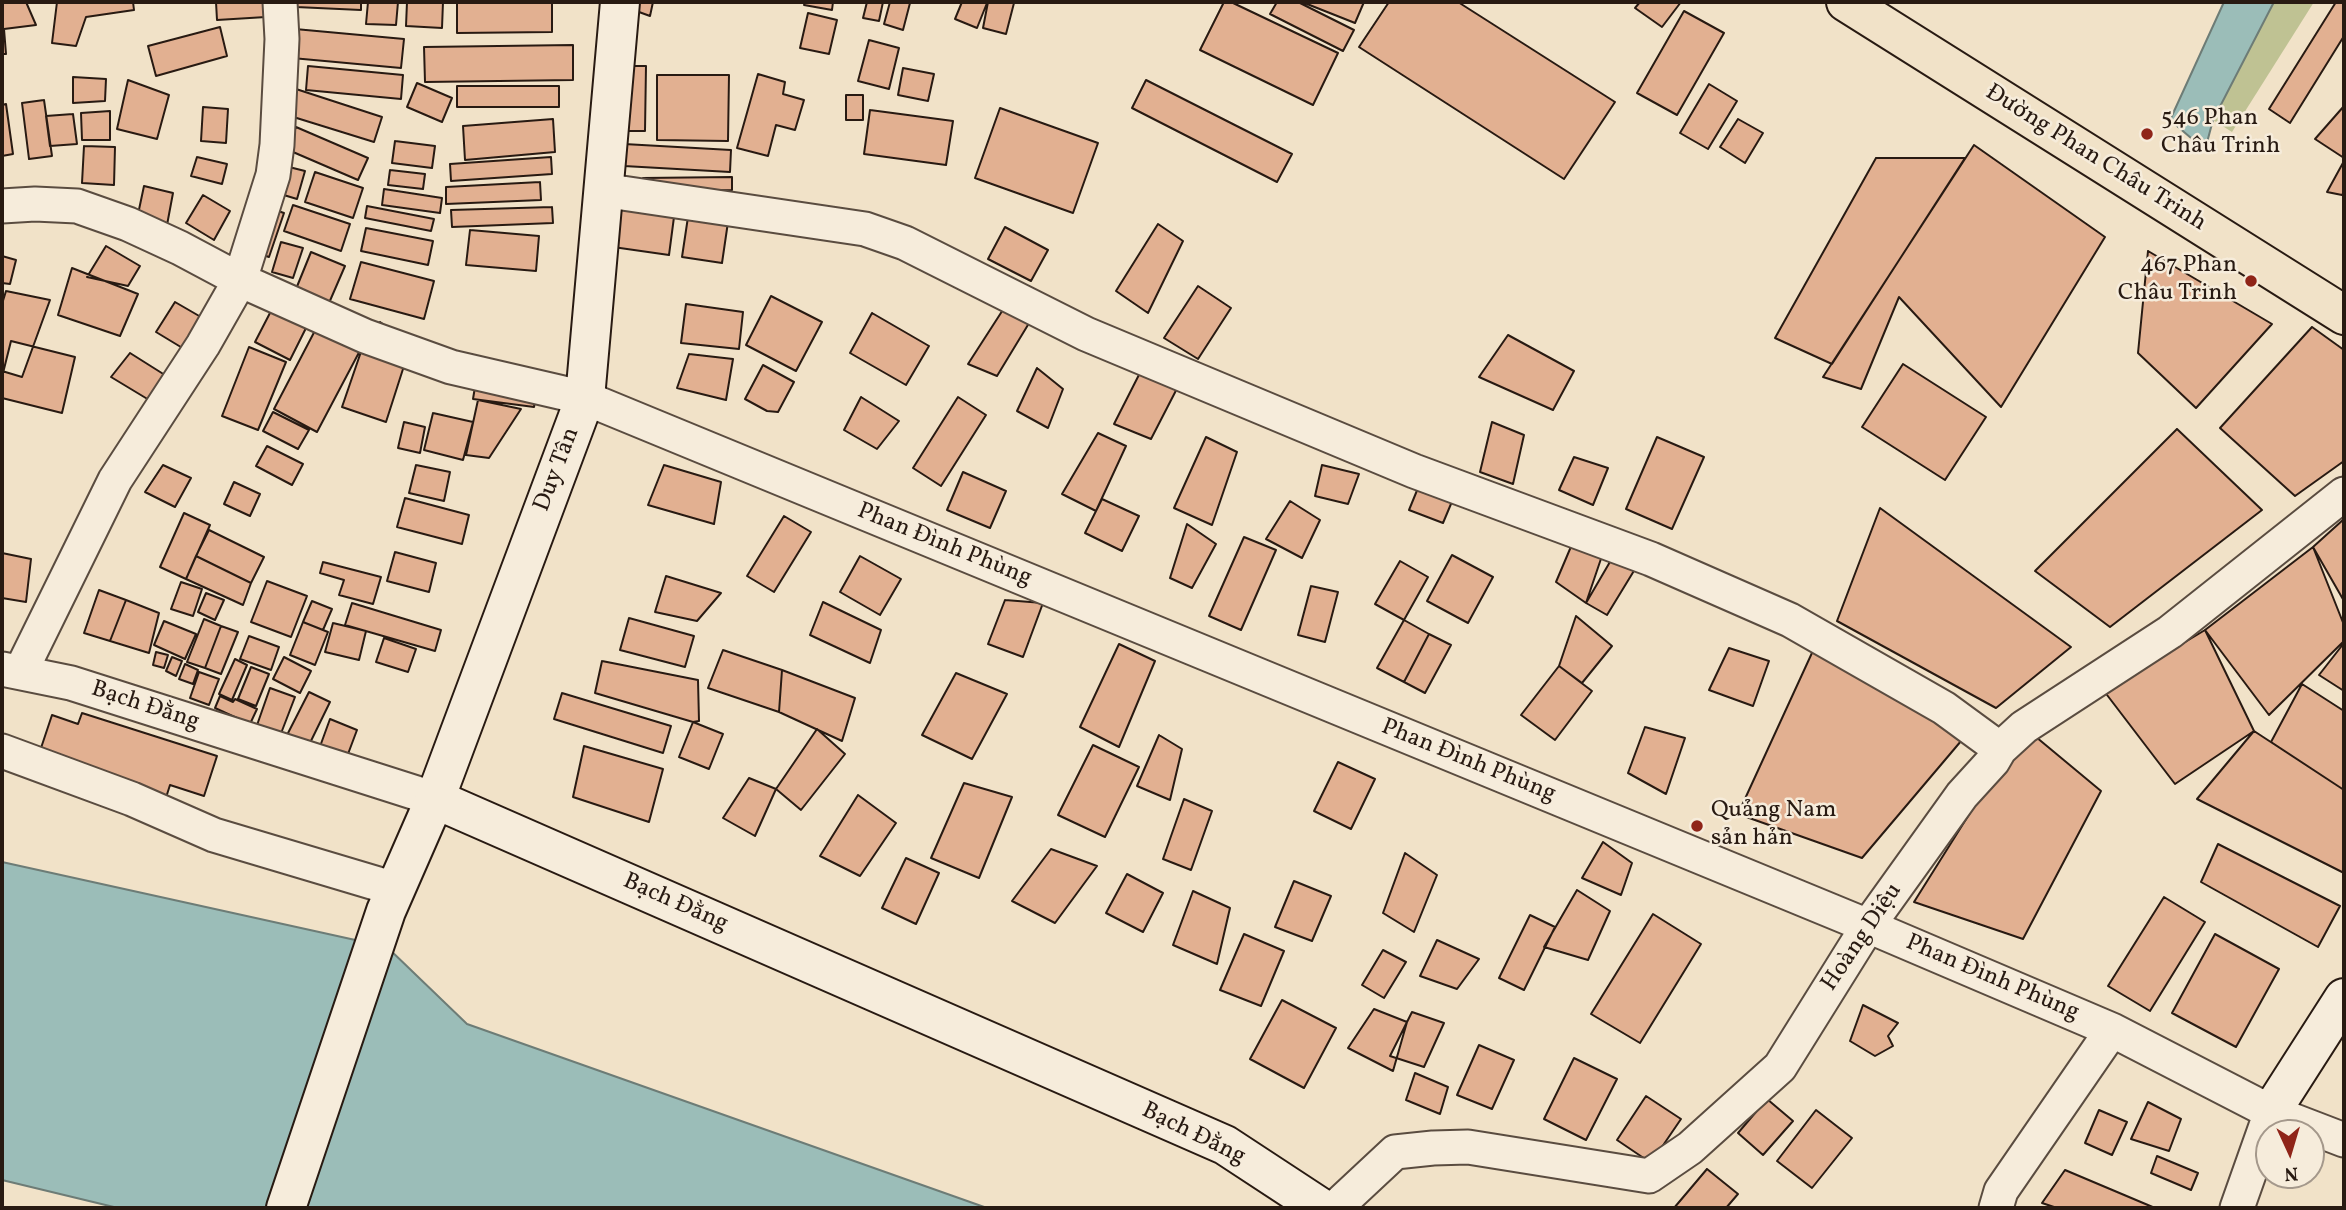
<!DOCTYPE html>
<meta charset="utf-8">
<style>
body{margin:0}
#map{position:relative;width:2346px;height:1210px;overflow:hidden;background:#f1e2c8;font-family:Vollkorn,serif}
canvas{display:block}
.frame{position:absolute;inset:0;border:4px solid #281a12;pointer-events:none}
.north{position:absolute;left:2255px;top:1119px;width:70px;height:70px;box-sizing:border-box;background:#f6ecdb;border:2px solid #a4988b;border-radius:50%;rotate:176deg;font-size:19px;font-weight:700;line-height:28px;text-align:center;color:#281a12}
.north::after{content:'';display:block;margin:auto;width:24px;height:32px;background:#8f2418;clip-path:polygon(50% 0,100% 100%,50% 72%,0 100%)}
</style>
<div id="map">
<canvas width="2346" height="1210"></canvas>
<div class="frame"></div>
<div class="north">N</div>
</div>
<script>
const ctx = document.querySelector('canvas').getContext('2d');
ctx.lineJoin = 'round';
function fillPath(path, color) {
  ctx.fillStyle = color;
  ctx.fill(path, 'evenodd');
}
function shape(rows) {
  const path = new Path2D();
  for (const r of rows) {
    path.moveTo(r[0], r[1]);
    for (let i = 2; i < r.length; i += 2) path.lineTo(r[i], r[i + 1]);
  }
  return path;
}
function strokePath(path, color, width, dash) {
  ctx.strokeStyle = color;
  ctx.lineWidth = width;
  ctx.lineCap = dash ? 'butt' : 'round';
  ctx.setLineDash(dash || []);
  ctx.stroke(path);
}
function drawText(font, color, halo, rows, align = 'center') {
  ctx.font = font + ' Vollkorn,serif';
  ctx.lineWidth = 5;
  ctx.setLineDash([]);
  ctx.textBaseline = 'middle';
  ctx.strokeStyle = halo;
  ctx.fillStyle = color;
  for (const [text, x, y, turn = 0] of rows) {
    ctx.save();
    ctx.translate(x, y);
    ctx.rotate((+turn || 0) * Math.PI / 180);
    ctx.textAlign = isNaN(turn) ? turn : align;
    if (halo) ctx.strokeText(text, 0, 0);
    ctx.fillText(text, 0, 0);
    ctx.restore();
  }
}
fillPath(shape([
 [2274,2,2314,2,2232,132,2213,120]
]), '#bfc293');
const water = shape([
 [2224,2,2274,2,2213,120,2205,150,2170,120,2224,2],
 [2,862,387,947,467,1024,987,1208,118,1208,2,1180,2,862]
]);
fillPath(water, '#9bbdb8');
strokePath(water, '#6d7c76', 2);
const building = shape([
 [2,2,26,2,36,25,4,29,6,54,2,54,2,2],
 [57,2,133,2,134,10,86,17,76,46,52,43,57,2],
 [216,2,266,2,266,17,217,20,216,2],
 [296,2,361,2,361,10,296,7,296,2],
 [368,2,398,2,396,25,366,24,368,2],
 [407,2,443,2,442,28,406,26,407,2],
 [457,2,552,2,552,32,457,33,457,2],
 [630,2,653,2,650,16,628,8,630,2],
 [805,2,833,2,832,10,804,5,805,2],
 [867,2,883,2,879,21,863,18,867,2],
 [890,2,910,3,903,30,884,24,890,2],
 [962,2,987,3,977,28,955,19,962,2],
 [988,2,1014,3,1006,34,983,28,988,2],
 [1224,2,1231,2,1338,53,1313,105,1200,50,1224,2],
 [1277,2,1298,2,1354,30,1343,51,1270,14,1277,2],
 [1302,2,1364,2,1355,23,1302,2],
 [1389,2,1458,2,1615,102,1564,179,1359,47,1389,2],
 [1640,2,1681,2,1662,27,1635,8,1640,2],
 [2336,2,2344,2,2344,36,2290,123,2269,109,2336,2],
 [1684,11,1724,33,1677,115,1637,93,1684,11],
 [808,13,837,20,829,54,800,48,808,13],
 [220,27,227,56,156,76,148,46,220,27],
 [295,29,404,39,401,68,292,58,295,29],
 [869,40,899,48,889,89,858,81,869,40],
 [573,45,573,80,425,82,424,47,573,45],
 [308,66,403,75,401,99,306,90,308,66],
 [621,66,646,66,645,131,620,131,621,66],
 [903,68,934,74,928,101,898,95,903,68],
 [758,74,785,82,783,94,804,100,795,130,776,125,768,156,737,148,758,74],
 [657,75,729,75,728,141,657,140,657,75],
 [73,77,106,79,105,101,73,103,73,77],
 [128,80,169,95,157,139,117,129,128,80],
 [1146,80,1292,154,1277,182,1132,108,1146,80],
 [417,83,452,98,442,122,407,107,417,83],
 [1709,84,1737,101,1708,149,1680,133,1709,84],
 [457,86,559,86,559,107,457,107,457,86],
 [296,89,382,117,374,142,287,115,296,89],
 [846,95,863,95,863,120,846,120,846,95],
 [44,100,52,156,29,159,22,103,44,100],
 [6,104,13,154,2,156,2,105,6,104],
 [2344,106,2344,158,2315,139,2344,106],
 [203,107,228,109,226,143,201,141,203,107],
 [1000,108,1098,143,1073,213,975,178,1000,108],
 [870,110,953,121,946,165,864,154,870,110],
 [110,111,110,140,82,140,81,113,110,111],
 [73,114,77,144,50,146,46,116,73,114],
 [553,119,555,152,465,160,463,126,553,119],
 [1738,119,1763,133,1745,163,1720,147,1738,119],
 [296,127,368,158,358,180,286,149,296,127],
 [395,141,435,146,432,168,392,163,395,141],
 [624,144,731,150,730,172,624,166,624,144],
 [1974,145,2105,237,2001,407,1899,297,1861,389,1823,377,1974,145],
 [84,146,115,147,114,185,82,183,84,146],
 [197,157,227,164,222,184,191,176,197,157],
 [551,157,552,174,451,181,450,164,551,157],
 [1876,158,1965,158,1832,364,1775,338,1876,158],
 [2344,161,2344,192,2342,195,2327,192,2344,161],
 [285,166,305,171,297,199,277,193,285,166],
 [390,170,425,174,423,189,388,185,390,170],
 [315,172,363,188,353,218,305,202,315,172],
 [732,177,732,190,643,191,643,178,732,177],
 [540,182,541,200,446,204,446,187,540,182],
 [144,186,173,193,167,225,137,219,144,186],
 [384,189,442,198,440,213,382,205,384,189],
 [203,195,230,211,214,240,186,223,203,195],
 [293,205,350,224,341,251,284,231,293,205],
 [367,206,434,219,431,231,365,218,367,206],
 [552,207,553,223,452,227,451,210,552,207],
 [269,208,284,213,269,257,254,252,269,208],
 [618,209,674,217,669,255,613,247,618,209],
 [688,217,728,222,722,263,682,257,688,217],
 [1158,224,1183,241,1148,313,1116,291,1158,224],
 [1005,227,1048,250,1031,281,988,259,1005,227],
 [366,228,433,241,428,265,361,251,366,228],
 [470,230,539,236,536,271,466,265,470,230],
 [281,242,303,248,293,278,272,272,281,242],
 [106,246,140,266,128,286,87,277,106,246],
 [2148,251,2272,324,2196,408,2138,353,2148,251],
 [311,252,345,266,329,303,296,289,311,252],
 [2,256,16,260,10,284,2,283,2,256],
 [361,262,434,281,424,319,350,299,361,262],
 [72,268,138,294,120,336,58,315,72,268],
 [1198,286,1231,308,1198,359,1164,338,1198,286],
 [1017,288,1037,310,997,376,968,364,1017,288],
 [6,291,50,300,22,377,2,371,2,304,6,291],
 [771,296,822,322,796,371,746,345,771,296],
 [175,302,213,324,194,355,156,332,175,302],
 [686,304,743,312,739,349,681,343,686,304],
 [271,311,306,328,290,360,255,342,271,311],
 [872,313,929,346,906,385,850,353,872,313],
 [320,321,364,343,317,432,274,409,320,321],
 [380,322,411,344,386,422,342,407,364,343,380,322],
 [2312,327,2344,350,2344,461,2295,496,2220,428,2312,327],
 [1508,335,1574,371,1553,410,1479,377,1508,335],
 [11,341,75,357,62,413,2,398,2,377,11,341],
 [249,347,286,362,258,430,222,416,249,347],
 [130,353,176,382,164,409,111,377,130,353],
 [689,354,733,359,726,400,677,388,689,354],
 [1147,359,1185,373,1151,439,1114,424,1147,359],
 [479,363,540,376,534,407,473,399,479,363],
 [1903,364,1986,417,1945,480,1862,427,1903,364],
 [763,365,794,382,778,412,767,411,745,399,763,365],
 [1037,368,1063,389,1048,428,1017,411,1037,368],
 [861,397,899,421,877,449,844,430,861,397],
 [958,397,986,415,941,486,913,468,958,397],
 [478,400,521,409,489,458,466,455,478,400],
 [273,412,309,430,298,449,263,431,273,412],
 [433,413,473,422,463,460,424,450,433,413],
 [404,422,425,427,420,453,398,448,404,422],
 [1492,422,1524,435,1513,484,1480,472,1492,422],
 [2177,429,2262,510,2110,627,2035,571,2177,429],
 [1098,433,1126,446,1096,511,1062,494,1098,433],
 [1206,437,1237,452,1212,525,1174,508,1206,437],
 [1657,437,1704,457,1672,529,1626,509,1657,437],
 [267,446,303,464,292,485,256,466,267,446],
 [1574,457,1608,468,1593,505,1559,490,1574,457],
 [163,465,191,478,175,507,145,492,163,465],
 [416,465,450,472,444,501,409,493,416,465],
 [664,465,721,482,714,524,648,505,664,465],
 [1322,465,1359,474,1348,504,1315,496,1322,465],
 [1427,466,1461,480,1443,523,1409,510,1427,466],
 [963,472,1006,491,990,528,947,510,963,472],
 [234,482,260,494,250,516,224,504,234,482],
 [405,498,469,515,462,544,397,527,405,498],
 [1102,499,1139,516,1122,551,1085,533,1102,499],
 [1290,501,1320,520,1302,558,1266,539,1290,501],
 [1880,508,2071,647,1996,708,1837,621,1880,508],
 [184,513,210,525,186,579,160,567,184,513],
 [784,516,811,532,774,592,747,576,784,516],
 [2344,519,2344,601,2313,547,2344,519],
 [1581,523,1606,544,1586,603,1556,582,1581,523],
 [1187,524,1216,544,1192,588,1170,578,1187,524],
 [209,530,264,557,251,583,196,556,209,530],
 [1244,537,1276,550,1241,630,1209,616,1244,537],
 [1621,543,1643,556,1607,615,1586,603,1621,543],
 [2313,547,2344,625,2344,641,2269,715,2205,630,2313,547],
 [395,552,436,563,429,592,387,581,395,552],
 [2,553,31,559,26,602,2,598,2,553],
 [1452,555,1493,577,1468,623,1427,601,1452,555],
 [196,556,251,583,243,605,186,579,196,556],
 [860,556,901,579,880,615,840,592,860,556],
 [1400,561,1428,577,1404,620,1375,604,1400,561],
 [323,562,381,577,373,604,339,595,344,580,320,573,323,562],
 [666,576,721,593,697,621,655,612,666,576],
 [267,581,307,596,291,637,251,622,267,581],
 [181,582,202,589,193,616,171,609,181,582],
 [1311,586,1338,592,1325,642,1298,635,1311,586],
 [99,590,126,600,110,641,84,633,99,590],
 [206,593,224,600,215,620,198,612,206,593],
 [126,600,159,613,149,653,110,641,126,600],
 [1005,600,1043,603,1023,657,988,644,1005,600],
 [312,601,332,609,323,630,303,622,312,601],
 [823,602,881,630,870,663,810,635,823,602],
 [352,603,441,630,435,651,345,625,352,603],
 [1576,616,1612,646,1582,683,1559,666,1576,616],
 [629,618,694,636,685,667,620,650,629,618],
 [204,619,221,626,205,668,187,662,204,619],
 [1404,620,1429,634,1404,682,1377,668,1404,620],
 [164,621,196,634,185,659,154,645,164,621],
 [303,622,328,632,315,665,290,655,303,622],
 [333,623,366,631,359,660,325,652,333,623],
 [221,626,238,632,221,674,205,668,221,626],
 [2205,630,2254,731,2175,784,2104,691,2205,630],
 [1429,634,1451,645,1425,693,1404,682,1429,634],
 [249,636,279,647,271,670,240,659,249,636],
 [384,638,416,649,408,672,376,662,384,638],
 [1817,642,1978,721,1862,858,1738,814,1817,642],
 [2344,643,2344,691,2319,675,2344,643],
 [1119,644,1155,661,1119,747,1080,727,1119,644],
 [1729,648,1769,661,1753,706,1709,690,1729,648],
 [723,650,782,670,779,712,708,688,723,650],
 [156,652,168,655,164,668,153,665,156,652],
 [172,657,182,661,176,676,166,671,172,657],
 [284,657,311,671,300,693,273,679,284,657],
 [235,659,247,665,232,700,219,694,235,659],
 [602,661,698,680,699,721,693,722,595,693,602,661],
 [185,664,198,670,193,684,179,679,185,664],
 [1559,666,1592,691,1555,740,1521,715,1559,666],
 [251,667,269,674,256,706,238,699,251,667],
 [782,670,855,698,842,741,779,712,782,670],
 [199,672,219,679,209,705,190,698,199,672],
 [956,673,1007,694,972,759,922,735,956,673],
 [2302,684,2344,711,2344,790,2271,742,2302,684],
 [270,688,295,697,280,736,256,728,270,688],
 [309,692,330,702,308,747,286,737,309,692],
 [562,693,671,726,663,753,554,719,562,693],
 [220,696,233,702,235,699,257,709,250,724,215,708,220,696],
 [82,713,217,756,204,796,170,785,163,807,40,751,52,715,78,724,82,713],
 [330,719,357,730,345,762,318,752,330,719],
 [693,722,723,734,709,769,679,757,693,722],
 [1645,727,1685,738,1666,794,1628,773,1645,727],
 [2024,727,2101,791,2023,939,1914,902,2024,727],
 [817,729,845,754,801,810,776,789,817,729],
 [2254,731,2344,790,2344,873,2197,799,2254,731],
 [1159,735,1182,749,1170,800,1137,786,1159,735],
 [1093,745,1139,767,1105,837,1058,815,1093,745],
 [584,746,663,769,649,822,573,797,584,746],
 [1338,762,1375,779,1351,829,1314,811,1338,762],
 [749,778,776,789,755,836,723,818,749,778],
 [964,783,1012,797,979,878,931,858,964,783],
 [858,795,896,823,860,876,820,856,858,795],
 [1184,799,1212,811,1191,870,1163,859,1184,799],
 [1603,842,1632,863,1621,895,1582,878,1603,842],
 [2218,844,2340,906,2318,947,2201,882,2218,844],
 [1051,849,1097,866,1055,923,1012,901,1051,849],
 [1405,853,1437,875,1414,932,1383,913,1405,853],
 [906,858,939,873,916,924,882,908,906,858],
 [1127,874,1163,893,1143,932,1106,913,1127,874],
 [1294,881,1331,896,1312,941,1275,927,1294,881],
 [1577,890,1610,911,1588,960,1544,947,1577,890],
 [1193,891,1230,908,1217,964,1173,945,1193,891],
 [2164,897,2205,922,2150,1011,2108,986,2164,897],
 [1653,914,1701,944,1640,1043,1591,1014,1653,914],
 [1530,915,1555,927,1524,990,1499,978,1530,915],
 [1244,934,1284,951,1261,1006,1220,990,1244,934],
 [2215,934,2279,969,2236,1047,2172,1013,2215,934],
 [1437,940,1479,959,1457,989,1420,976,1437,940],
 [1383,950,1406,962,1384,998,1362,985,1383,950],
 [1282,1000,1336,1028,1304,1088,1250,1059,1282,1000],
 [1863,1005,1898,1023,1888,1036,1893,1046,1875,1056,1850,1041,1863,1005],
 [1374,1009,1407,1022,1393,1071,1348,1048,1374,1009],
 [1412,1012,1444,1023,1424,1067,1390,1056,1412,1012],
 [1479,1045,1514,1060,1492,1109,1457,1095,1479,1045],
 [1574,1058,1617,1079,1586,1140,1544,1119,1574,1058],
 [1415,1073,1448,1087,1440,1114,1406,1100,1415,1073],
 [1646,1096,1681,1119,1651,1163,1617,1140,1646,1096],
 [1767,1099,1793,1121,1763,1155,1738,1133,1767,1099],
 [2148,1102,2181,1119,2169,1151,2131,1139,2148,1102],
 [1816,1110,1852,1138,1812,1188,1777,1161,1816,1110],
 [2099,1110,2127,1122,2112,1155,2085,1143,2099,1110],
 [2157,1156,2198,1173,2191,1190,2151,1173,2157,1156],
 [1707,1169,1738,1194,1726,1208,1674,1208,1707,1169],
 [2065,1170,2155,1208,2057,1208,2042,1203,2065,1170]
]);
fillPath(building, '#e2b091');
strokePath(building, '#281a12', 2);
const street = shape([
 [602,190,865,229,905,243,1086,334,1414,471,1651,559,1790,620,1944,708,2000,749],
 [2,206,35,204,77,206,128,224,180,248,240,280,365,336,451,367,585,398,1868,926,2112,1030,2271,1112,2344,1140],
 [2,669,71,683,435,799],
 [21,671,115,480,203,345,240,280,273,175,277,145,282,39,280,2],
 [2,751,132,799,214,835,395,889],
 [1335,1208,1395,1152,1433,1148,1468,1147,1649,1176,1690,1148,1780,1067,1868,926,1962,795,1993,761,2000,749,2024,727,2170,632,2344,494],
 [1996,1208,2001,1191,2112,1030],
 [2237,1208,2271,1112]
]);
const secondary = shape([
 [435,799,1225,1145,1321,1208],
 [2271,1112,2344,998],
 [286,1208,386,911,435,799,585,398,620,2]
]);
const primary = shape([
 [1846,2,2344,315]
]);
strokePath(street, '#5a4c40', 37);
strokePath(secondary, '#281a12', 42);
strokePath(primary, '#281a12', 42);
strokePath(street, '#f6ecdb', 33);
strokePath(secondary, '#f6ecdb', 38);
strokePath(primary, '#f1e2c8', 38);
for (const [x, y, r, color] of [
 [2147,134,7,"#8f2418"],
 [2251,281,7,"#8f2418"],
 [1697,826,7,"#8f2418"]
]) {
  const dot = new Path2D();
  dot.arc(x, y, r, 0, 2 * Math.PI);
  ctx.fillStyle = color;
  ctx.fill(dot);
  strokePath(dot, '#f6ecdb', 2.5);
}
drawText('24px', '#281a12', '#f6ecdb', [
 ["546 Phan",2161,120],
 ["Châu Trinh",2161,148],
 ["467 Phan",2237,267,"right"],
 ["Châu Trinh",2237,295,"right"],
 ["Quảng Nam",1711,812],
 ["sản hản",1711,840]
], 'left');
drawText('24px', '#281a12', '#f6ecdb', [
 ["Đường Phan Châu Trinh",2095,159,32],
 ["Duy Tân",558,470,-69],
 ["Phan Đình Phùng",944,546,22],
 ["Bạch Đằng",145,707,18],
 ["Phan Đình Phùng",1468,762,22],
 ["Bạch Đằng",675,904,24],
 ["Hoàng Diệu",1863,938,-56],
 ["Phan Đình Phùng",1992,979,23],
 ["Bạch Đằng",1193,1135,26]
]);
</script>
